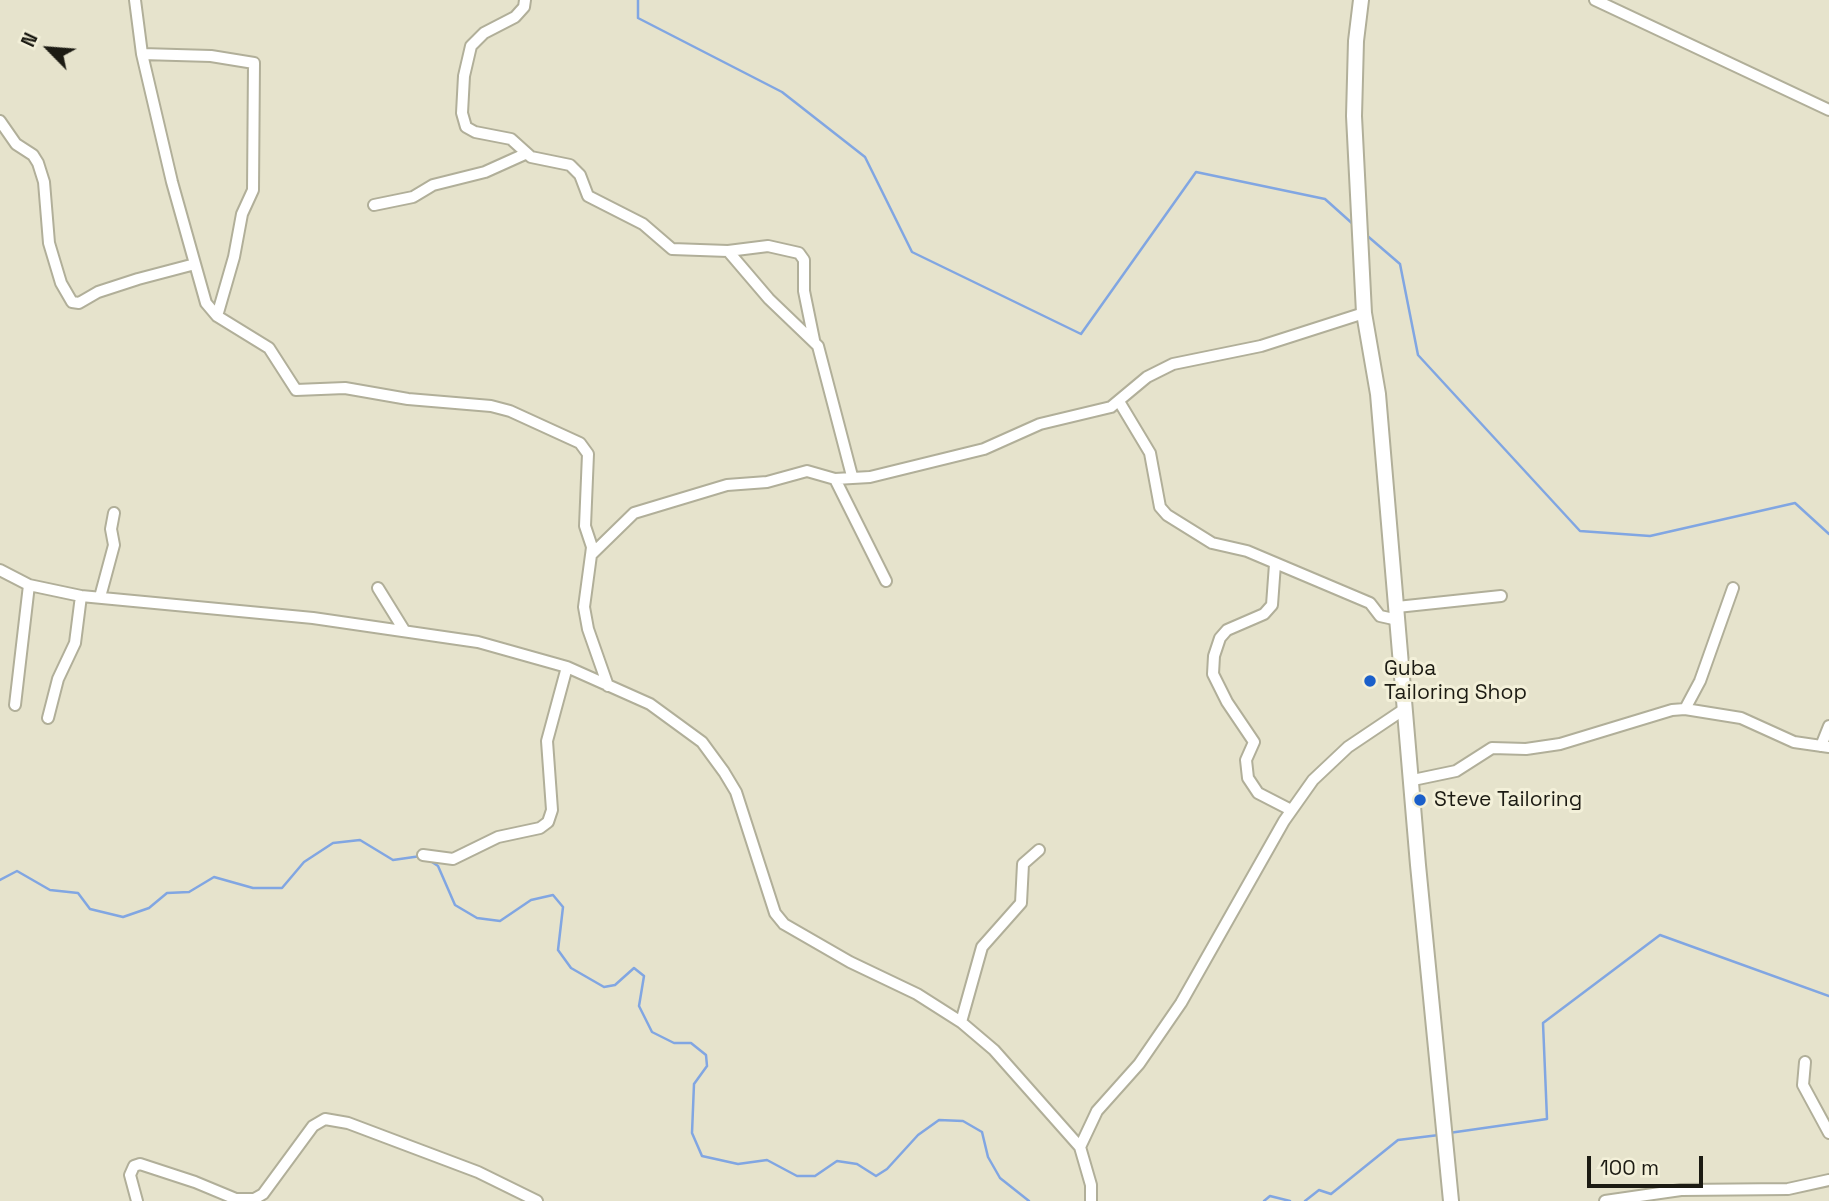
<!DOCTYPE html>
<style>
body{margin:0}
#map{position:relative;width:1829px;height:1201px;overflow:hidden;background:#e6e3cc;font-family:"Space Grotesk",sans-serif}
canvas{display:block}
.north{position:absolute;left:14px;top:14px;width:70px;height:70px;-webkit-text-stroke:5px #f3f0d9;paint-order:stroke;rotate:295deg;font-size:19px;font-weight:700;line-height:28px;text-align:center;color:#1c1b13}
.north::after{content:'';display:block;margin:auto;width:24px;height:32px;background:#1c1b13;clip-path:polygon(50% 0,100% 100%,50% 72%,0 100%)}
.scale{position:absolute;left:1587px;top:1156px;width:116px;height:32px;box-sizing:border-box;border:4px solid #1c1b13;border-top:0;padding-left:9px;font-size:21px;line-height:24px;white-space:nowrap;color:#1c1b13;-webkit-text-stroke:5px #f3f0d9;paint-order:stroke}
</style>
<div id="map">
<canvas width="1829" height="1201"></canvas>
<div class="north">N</div>
<div class="scale">100 m</div>
</div>
<script>
const ctx = document.querySelector('canvas').getContext('2d');
ctx.lineJoin = 'round';
function shape(rows) {
  const path = new Path2D();
  for (const r of rows) {
    path.moveTo(r[0], r[1]);
    for (let i = 2; i < r.length; i += 2) path.lineTo(r[i], r[i + 1]);
  }
  return path;
}
function strokePath(path, color, width, dash) {
  ctx.strokeStyle = color;
  ctx.lineWidth = width;
  ctx.lineCap = dash ? 'butt' : 'round';
  ctx.setLineDash(dash || []);
  ctx.stroke(path);
}
function drawText(font, color, halo, rows, align = 'center') {
  ctx.font = font + ' "Space Grotesk",sans-serif';
  ctx.lineWidth = 6;
  ctx.setLineDash([]);
  ctx.textBaseline = 'middle';
  ctx.strokeStyle = halo;
  ctx.fillStyle = color;
  for (const [text, x, y, turn = 0] of rows) {
    ctx.save();
    ctx.translate(x, y);
    ctx.rotate((+turn || 0) * Math.PI / 180);
    ctx.textAlign = isNaN(turn) ? turn : align;
    if (halo) ctx.strokeText(text, 0, 0);
    ctx.fillText(text, 0, 0);
    ctx.restore();
  }
}
strokePath(shape([
 [638,0,638,18,782,92,865,157,912,252,1081,334,1196,172,1325,199,1354,225],
 [1364,233,1400,264,1418,355,1580,531,1650,536,1795,503,1829,534],
 [429,860,438,866,455,905,477,918,500,921,531,900,553,895,563,907,558,950,571,968,604,987,615,985,634,968,644,976,639,1006,652,1032,674,1043,691,1043,706,1055,707,1066,694,1084,692,1133,702,1156,738,1164,767,1160,797,1176,815,1176,837,1161,857,1164,876,1176,887,1169,918,1135,939,1120,963,1121,982,1132,988,1157,1000,1178,1029,1201],
 [0,880,17,871,50,890,78,893,90,909,123,917,149,908,167,893,189,892,214,877,253,888,282,888,304,862,333,843,360,840,393,860,421,856],
 [1449,1133,1547,1119,1543,1023,1660,935,1829,996],
 [1264,1201,1270,1196,1290,1201],
 [1305,1201,1319,1190,1331,1194,1398,1140,1439,1135]
]), '#81a6e2', 2.5);
const minor = shape([
 [135,0,142,54,172,182,206,303,217,316,269,348,296,390,345,388,408,399,491,406,510,411,580,443,588,454,585,526,592,547,591,555],
 [525,0,524,7,515,17,484,33,471,46,464,76,462,113,466,127,475,132,511,139,531,157,570,165,580,175,588,196,643,224,672,249,728,251,768,246,799,253,804,260,804,291,814,340],
 [1595,0,1829,110],
 [142,54,211,56,254,63,253,190,242,214,234,257,217,316],
 [0,121,16,144,33,155,38,163,44,182,49,243,61,283,72,302,79,303,98,292,138,279,195,264],
 [374,205,413,197,433,185,485,172,525,154],
 [728,251,769,299,818,346,852,476],
 [1120,403,1150,453,1160,507,1167,515,1212,543,1247,551,1370,603,1380,616,1398,620],
 [835,479,886,581],
 [1275,564,1272,605,1264,614,1227,630,1220,638,1214,656,1213,674,1227,702,1254,742,1246,760,1248,778,1258,793,1291,810],
 [0,570,29,585,81,596,313,618,478,642,567,667,650,704,702,742,724,772,736,792,775,913,784,924,850,962,917,994,961,1022,994,1050,1080,1147],
 [378,588,404,630],
 [100,597,114,545,111,529,114,513],
 [1397,607,1501,596],
 [608,686,588,629,584,607,591,555,634,513,727,485,767,482,807,471,835,479,870,477,984,449,1040,424,1111,407,1147,377,1173,364,1261,346,1364,313],
 [15,705,29,585],
 [1685,709,1700,681,1733,588],
 [48,718,58,679,75,643,81,596],
 [1821,746,1829,726],
 [1413,780,1456,771,1492,748,1526,749,1560,744,1672,710,1685,709,1741,718,1794,742,1829,747],
 [423,855,453,859,498,837,540,828,548,822,552,810,547,741,567,667],
 [961,1022,982,947,1021,903,1023,864,1039,850],
 [1805,1062,1803,1085,1829,1133],
 [137,1201,130,1175,134,1166,140,1164,195,1182,236,1199,254,1199,263,1194,313,1126,325,1119,348,1123,478,1172,537,1201],
 [1091,1201,1091,1185,1080,1147,1097,1111,1139,1064,1181,1003,1284,821,1313,780,1348,747,1406,708],
 [1605,1201,1681,1190,1788,1189,1829,1180]
]);
const major = shape([
 [1361,0,1356,41,1354,116,1364,313,1378,394,1418,865,1451,1201]
]);
strokePath(minor, '#b1af99', 14);
strokePath(major, '#b1af99', 18);
strokePath(minor, '#fff', 10);
strokePath(major, '#fff', 14);
for (const [x, y, r, color] of [
 [1370,681,7,"#1a5fca"],
 [1420,800,7,"#1a5fca"]
]) {
  const dot = new Path2D();
  dot.arc(x, y, r, 0, 2 * Math.PI);
  ctx.fillStyle = color;
  ctx.fill(dot);
  strokePath(dot, '#f3f0d9', 2.5);
}
drawText('21px', '#1c1b13', '#f3f0d9', [
 ["Guba",1384,669],
 ["Tailoring Shop",1384,693],
 ["Steve Tailoring",1434,800]
], 'left');
</script>
